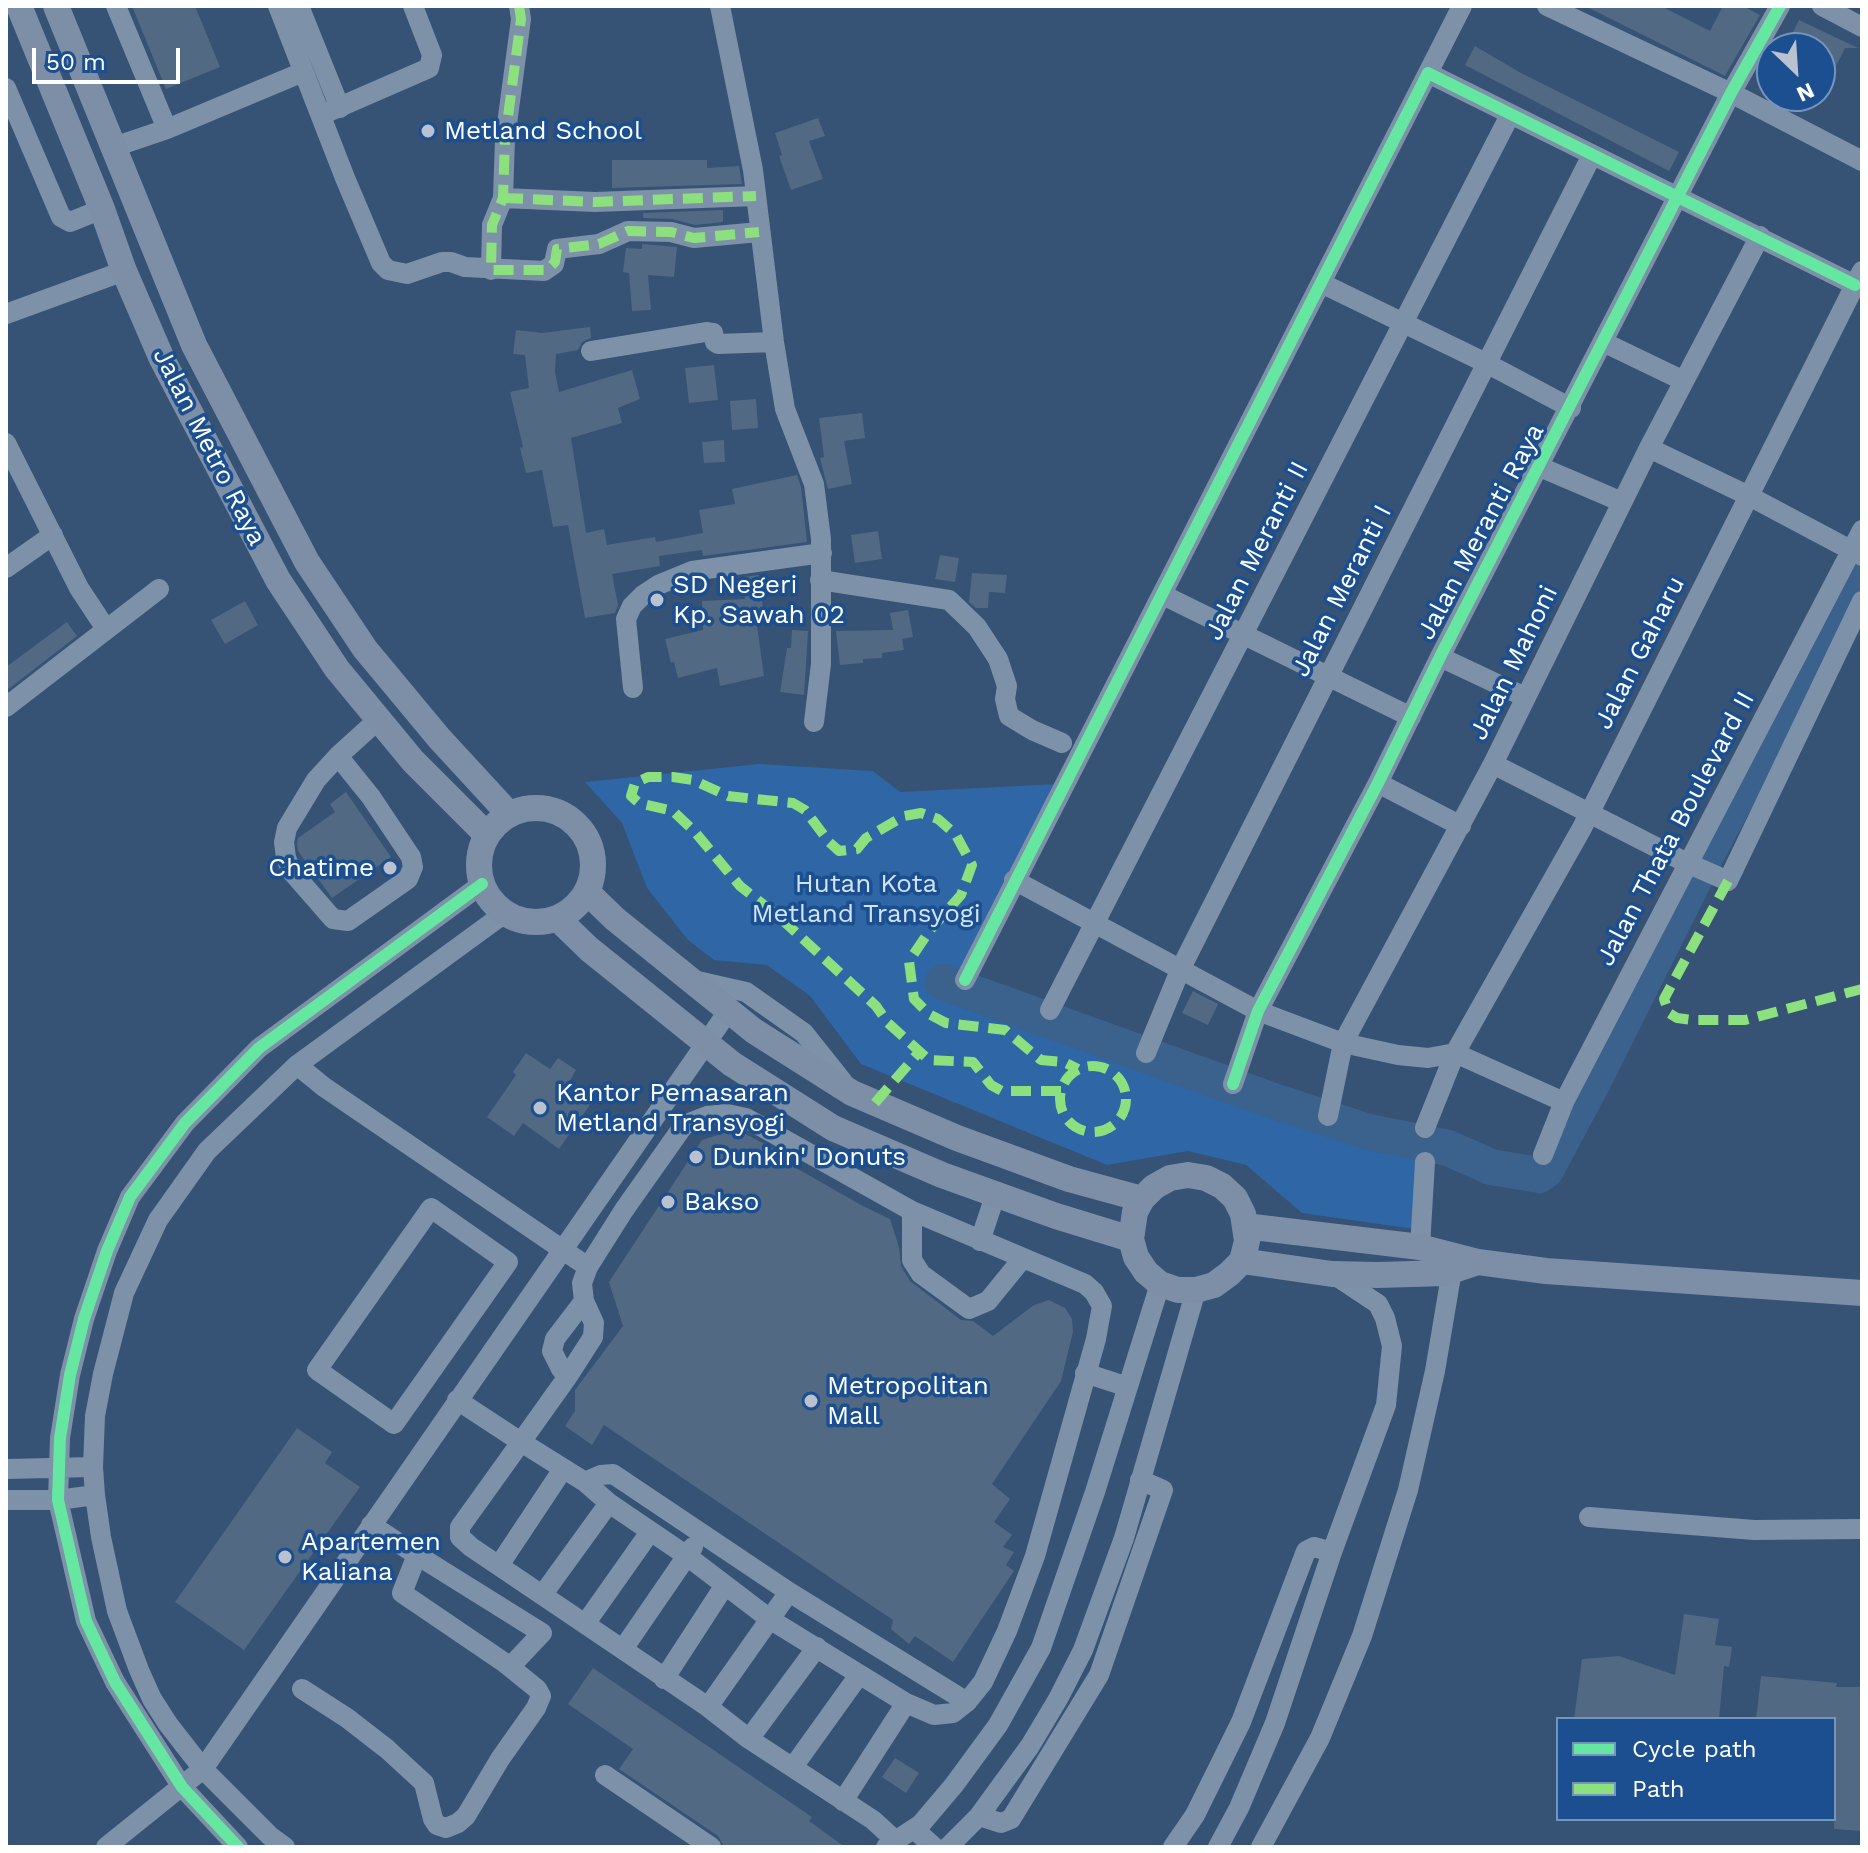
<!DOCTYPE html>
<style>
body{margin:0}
#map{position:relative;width:1868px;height:1853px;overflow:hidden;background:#365274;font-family:"Work Sans",sans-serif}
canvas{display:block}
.frame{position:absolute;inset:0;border:8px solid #fff;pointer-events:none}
.legend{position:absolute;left:1556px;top:1717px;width:280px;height:104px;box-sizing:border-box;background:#1b4f8f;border:2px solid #7695bc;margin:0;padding:10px 14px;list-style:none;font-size:24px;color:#fff}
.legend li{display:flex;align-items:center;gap:16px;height:40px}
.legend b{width:40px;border:2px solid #7695bc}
.north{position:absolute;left:1756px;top:32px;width:80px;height:80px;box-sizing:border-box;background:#1b4f8f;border:2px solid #7695bc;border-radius:50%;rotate:155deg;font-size:22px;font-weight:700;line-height:32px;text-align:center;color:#fff}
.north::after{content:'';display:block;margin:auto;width:28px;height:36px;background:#b9c2ce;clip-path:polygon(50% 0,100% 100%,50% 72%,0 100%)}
.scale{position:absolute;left:32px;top:48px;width:148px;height:36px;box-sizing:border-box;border:4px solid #fff;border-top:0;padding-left:10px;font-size:24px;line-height:28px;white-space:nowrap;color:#fff;-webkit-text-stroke:6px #1b4f8f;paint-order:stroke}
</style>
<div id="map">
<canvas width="1868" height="1853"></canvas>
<div class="frame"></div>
<ul class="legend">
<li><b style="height:10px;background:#66e7a1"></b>Cycle path</li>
<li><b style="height:10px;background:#8de07e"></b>Path</li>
</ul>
<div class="north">N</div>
<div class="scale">50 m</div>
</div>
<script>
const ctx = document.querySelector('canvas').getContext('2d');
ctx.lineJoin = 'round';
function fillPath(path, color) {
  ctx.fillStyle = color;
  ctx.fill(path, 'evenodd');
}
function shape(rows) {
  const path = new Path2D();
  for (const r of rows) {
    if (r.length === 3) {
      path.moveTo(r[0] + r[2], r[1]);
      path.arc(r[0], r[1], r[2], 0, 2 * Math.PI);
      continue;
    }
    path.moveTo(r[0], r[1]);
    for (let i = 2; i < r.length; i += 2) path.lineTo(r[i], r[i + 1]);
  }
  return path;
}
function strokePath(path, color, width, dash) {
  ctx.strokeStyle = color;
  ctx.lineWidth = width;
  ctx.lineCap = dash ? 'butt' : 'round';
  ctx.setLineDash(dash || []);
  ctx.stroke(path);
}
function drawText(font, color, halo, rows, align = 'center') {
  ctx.font = font + ' "Work Sans",sans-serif';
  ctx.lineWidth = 7;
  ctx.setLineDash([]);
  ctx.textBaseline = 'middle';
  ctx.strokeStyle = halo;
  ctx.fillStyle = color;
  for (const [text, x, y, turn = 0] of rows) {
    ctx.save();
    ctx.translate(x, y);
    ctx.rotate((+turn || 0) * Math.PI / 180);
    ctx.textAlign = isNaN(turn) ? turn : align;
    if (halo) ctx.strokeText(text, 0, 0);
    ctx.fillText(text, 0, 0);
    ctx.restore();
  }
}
fillPath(shape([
 [759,764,873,771,900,792,1057,784,944,999,1422,1147,1414,1229,1302,1213,1246,1165,1188,1151,1107,1165,861,1064,810,996,767,965,714,960,688,940,647,888,622,823,585,782]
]), '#2f66a5');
strokePath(shape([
 [943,982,1268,1099,1369,1132,1448,1148,1491,1167,1539,1175,1546,1170,1594,1080,1709,850,1862,562]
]), '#3b618d', 36);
fillPath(shape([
 [132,6,195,6,220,67,166,89],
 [1585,6,1661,6,1710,31,1723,6,1743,6,1760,15,1725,76],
 [1799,20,1858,48,1845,48,1820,98,1820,48,1785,48],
 [1475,46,1521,73,1679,152,1669,171,1465,65],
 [818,118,825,136,809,141,823,179,791,190,779,156,782,155,775,133],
 [612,160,707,160,707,168,739,166,742,184,612,188],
 [723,210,723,222,695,225,672,219,643,218,643,213],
 [642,244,677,247,674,277,648,275,651,310,632,311,629,273,623,272,626,248,642,249],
 [590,327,591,338,582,342,578,350,556,354,555,372,559,392,632,370,640,399,618,408,622,423,571,438,586,533,604,529,607,545,655,537,656,542,703,533,699,510,735,504,732,489,797,475,801,487,807,542,703,556,702,550,659,556,660,566,612,574,618,605,615,613,585,618,568,525,553,527,542,470,526,473,520,448,523,447,510,392,529,388,525,355,513,354,516,330,542,333],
 [714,365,718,400,689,403,685,368],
 [756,399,758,428,732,430,730,401],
 [862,413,865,438,844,441,852,484,828,489,820,458,824,457,819,418],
 [724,440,725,462,704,463,702,442],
 [878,531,882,559,855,563,851,535],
 [940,555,959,558,955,582,935,579],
 [972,573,1007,575,1005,593,989,592,988,608,976,608,969,602],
 [759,575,764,617,756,618,764,676,720,686,717,668,678,678,674,662,671,663,665,639,703,630,702,601,745,599,743,577],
 [245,601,258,625,225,644,211,620],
 [908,610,913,637,902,639,904,650,882,653,882,658,863,659,863,663,840,665,836,631,893,630,890,613],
 [67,622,77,636,6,691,6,667],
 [792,630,808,631,804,695,780,692,787,648,791,648],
 [346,792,391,857,332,898,298,851,297,843,298,838,335,812,330,804],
 [1193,991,1218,1004,1208,1025,1182,1013],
 [526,1053,550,1069,558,1058,576,1070,569,1082,594,1099,559,1149,523,1123,514,1136,487,1117,516,1075,513,1072],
 [736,1129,787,1156,784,1161,861,1205,890,1219,899,1247,901,1266,910,1281,961,1320,973,1321,993,1336,1034,1305,1049,1300,1065,1308,1072,1319,1073,1332,1061,1381,992,1484,1010,1499,994,1522,1012,1535,1003,1547,1014,1552,1006,1565,1014,1571,953,1662,915,1636,909,1644,891,1629,893,1620,604,1425,592,1445,565,1426,575,1411,575,1390,623,1326,609,1282,702,1140],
 [297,1428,332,1452,325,1463,360,1487,244,1650,175,1602],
 [1684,1614,1719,1619,1715,1645,1732,1647,1729,1667,1724,1666,1719,1719,1574,1719,1582,1659,1619,1656,1675,1675],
 [593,1668,812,1817,809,1821,845,1847,724,1847,718,1836,619,1769,633,1749,568,1704],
 [1761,1676,1837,1683,1836,1687,1862,1687,1862,1831,1834,1829,1836,1719,1756,1719],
 [895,1758,919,1773,906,1793,882,1777]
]), '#526984');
strokePath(shape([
 [116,6,167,129],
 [278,6,345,178,381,263,388,270,407,274,442,262,451,262,465,267,544,271,554,264,557,249,599,244,628,231,671,232,694,238,759,232],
 [299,6,340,108],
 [720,6,753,170,774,342,785,409,814,484,821,539,821,664,814,722],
 [1547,6,1731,93,1862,161],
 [1822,6,1862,27],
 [1428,73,1462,6],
 [6,88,61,217,70,222,102,209],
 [321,115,429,68,432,55,413,6],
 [114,147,167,129,303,72],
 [503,198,595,202,756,196],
 [491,270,492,225,503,198,505,139,521,19,519,6],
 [1321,283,1486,363,1571,408],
 [6,314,124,271],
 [1603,342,1684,381],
 [591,351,706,332,713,333,715,342,718,344,774,342],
 [6,443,79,588,106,629],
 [1649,448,1749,496,1862,556],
 [1540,467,1622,502],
 [6,568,53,535],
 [820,580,949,600,977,627,998,659,1007,686,1005,699,1009,716,1032,730,1062,743],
 [1163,595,1411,717],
 [1440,657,1525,697],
 [633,688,626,619,632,606,643,595,658,585,692,571,822,553],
 [6,707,159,589],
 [338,756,316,780,287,828,284,842,286,858,292,872,333,919,348,921,408,879,413,867,411,857,371,797,338,756,380,718],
 [1493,764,1687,863,1728,881,1862,601],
 [1378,783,1461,826],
 [1014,880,1258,1011,1343,1043,1398,1055,1428,1058,1455,1053,1564,1102],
 [693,980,746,992,804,1033,843,1082],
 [965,980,1428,73,1855,285],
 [1050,1010,1510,115],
 [1146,1053,1181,968,1592,155],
 [297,1065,324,1087,588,1267],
 [1233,1084,1258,1011,1378,783,1440,657,1731,93,1780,6],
 [1328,1116,1343,1043,1493,764,1649,448,1760,236],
 [1425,1128,1455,1053,1582,828,1862,271],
 [1543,1155,1564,1102,1862,530],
 [431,1208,508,1262,394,1424,317,1370,431,1208],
 [912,1211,912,1260,921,1274,969,1309,988,1301,1023,1258],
 [980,1241,996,1193],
 [1420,1247,1425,1162],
 [561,1369,552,1351,555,1339,584,1301],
 [1085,1373,1128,1387],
 [457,1400,521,1442,566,1379,593,1337,594,1323,584,1301,582,1283,588,1267,624,1210,684,1125,707,1116,727,1114,746,1118,912,1211,1085,1284,1094,1292,1102,1306,1096,1339,1035,1556,1007,1631,983,1682,967,1702,953,1713,934,1715,906,1703,771,1620,687,1556,609,1503,585,1482,521,1442,460,1527,460,1537,471,1547,708,1707,749,1739,873,1820,897,1842],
 [6,1469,93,1467],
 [585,1482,601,1475,613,1474,789,1592,708,1707],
 [6,1500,58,1500,95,1495],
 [1589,1517,1754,1530,1862,1529],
 [417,1555,542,1633,510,1667],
 [500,1564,563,1469],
 [789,1592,967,1702],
 [543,1594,609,1503],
 [585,1624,650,1532],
 [623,1649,693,1547],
 [664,1679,725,1585],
 [302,1689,347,1718,387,1749,424,1783,433,1819,437,1825,446,1828,458,1823,466,1816,500,1759,536,1708,541,1696,537,1689,505,1663,402,1593,417,1555,371,1525],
 [749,1739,817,1647],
 [793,1767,859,1675],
 [605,1775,711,1847],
 [843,1801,906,1703],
 [979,1816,1001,1823,1011,1819,1099,1675,1163,1490,1140,1480],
 [914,1829,934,1847],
 [106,1847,203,1769,729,1010],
 [238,1847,182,1787,115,1682,86,1621,58,1500,60,1438,70,1375,84,1319,107,1251,130,1197,185,1123,259,1048,482,884],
 [285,1847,270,1836,203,1769,168,1724,152,1699,139,1670,117,1611,101,1537,95,1495,93,1467,95,1416,103,1374,124,1293,158,1220,207,1151,297,1065,505,913],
 [886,1847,921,1824,954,1785,998,1725,1041,1648,1095,1492,1160,1284],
 [948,1847,979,1816,1030,1746,1058,1699,1083,1650,1124,1538,1196,1290],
 [1173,1847,1195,1815,1241,1722,1306,1551,1314,1547,1332,1552],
 [1218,1847,1239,1808,1275,1723,1332,1552,1386,1405,1392,1346,1385,1318,1378,1304,1333,1274],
 [1261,1847,1320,1738,1362,1636,1408,1490,1435,1371,1454,1258]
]), '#7d92a8', 20);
strokePath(shape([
 [19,6,102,209,124,271,162,359,278,580,337,669,413,761,487,835],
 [56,6,194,345,307,562,365,649,439,738,509,814],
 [536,865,57],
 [587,892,615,919,754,1031,852,1093,957,1138,1069,1179,1142,1199],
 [557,918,589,949,732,1064,833,1128,942,1175,1056,1216,1131,1239],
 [1188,1175,1206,1178,1222,1186,1235,1198,1243,1214,1247,1241,1242,1261,1229,1274,1214,1285,1196,1290,1178,1290,1160,1284,1146,1272,1136,1257,1131,1239,1135,1212,1142,1199,1154,1187,1170,1178,1188,1175],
 [1245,1226,1420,1247,1478,1262,1546,1271,1862,1293],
 [1242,1261,1332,1274,1378,1275,1445,1273,1478,1262]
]), '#7d8ea7', 26);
strokePath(shape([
 [519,6,521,19,505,139,503,198,492,225,491,270,547,270,555,262,557,249,599,244,628,231,671,232,694,238,759,232],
 [503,198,595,202,756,196],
 [1728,881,1664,999,1669,1013,1677,1018,1692,1020,1745,1020,1862,989],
 [1093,1099,33],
 [1061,1091,1002,1091,991,1085,973,1062,929,1060,888,1023,876,1006,778,916,740,886,695,832,673,811,639,803,631,796,635,783,648,777,673,777,693,780,728,796,793,803,805,810,829,842,839,851,857,849,866,838,904,816,921,813,938,819,956,835,972,865,961,895,930,930,909,961,914,999,929,1014,946,1023,1005,1030,1041,1060,1064,1062,1078,1069],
 [875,1103,919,1052]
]), '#8de07e', 10, [20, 10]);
strokePath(shape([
 [965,980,1428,73,1855,285],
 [1233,1084,1258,1011,1378,783,1440,657,1731,93,1780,6],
 [238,1847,182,1787,115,1682,86,1621,58,1500,60,1438,70,1375,84,1319,107,1251,130,1197,185,1123,259,1048,482,884]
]), '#66e7a1', 12);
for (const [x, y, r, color] of [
 [428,131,8,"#b9c2ce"],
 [657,600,8,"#b9c2ce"],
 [390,868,8,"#b9c2ce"],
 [540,1108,8,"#b9c2ce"],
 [696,1157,8,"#b9c2ce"],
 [668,1202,8,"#b9c2ce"],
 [811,1401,8,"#b9c2ce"],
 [285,1557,8,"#b9c2ce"]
]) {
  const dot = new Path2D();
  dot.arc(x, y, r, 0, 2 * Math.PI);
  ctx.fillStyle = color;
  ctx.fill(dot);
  strokePath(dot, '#1b4f8f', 3);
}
drawText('26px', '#fff', '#1b4f8f', [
 ["Metland School",444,131],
 ["SD Negeri",673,585],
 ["Kp. Sawah 02",673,615],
 ["Chatime",374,868,"right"],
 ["Kantor Pemasaran",556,1093],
 ["Metland Transyogi",556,1123],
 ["Dunkin' Donuts",712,1157],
 ["Bakso",684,1202],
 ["Metropolitan",827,1386],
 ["Mall",827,1416],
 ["Apartemen",301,1542],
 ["Kaliana",301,1572]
], 'left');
drawText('26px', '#fff', '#1b4f8f', [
 ["Jalan Metro Raya",209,447,63],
 ["Jalan Meranti Raya",1481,532,-62],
 ["Jalan Meranti II",1257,551,-63],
 ["Jalan Meranti I",1342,591,-63],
 ["Jalan Gaharu",1640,653,-63],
 ["Jalan Mahoni",1514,663,-64],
 ["Jalan Thata Boulevard II",1676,829,-62]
]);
drawText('26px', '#cfe3fa', '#1b4f8f', [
 ["Hutan Kota",866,884],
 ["Metland Transyogi",866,914]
]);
</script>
